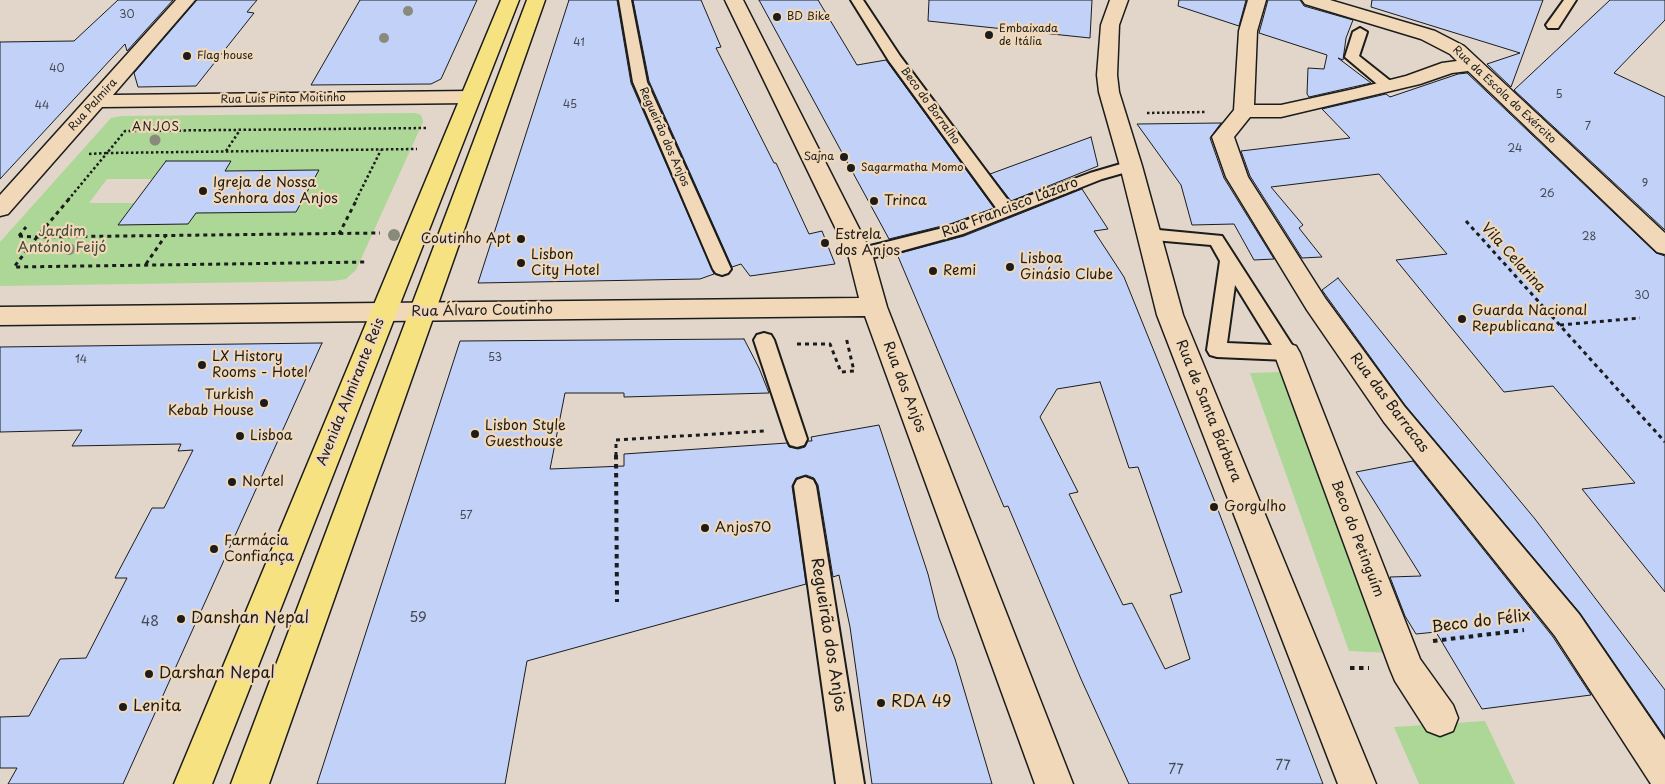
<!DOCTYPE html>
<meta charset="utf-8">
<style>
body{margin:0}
canvas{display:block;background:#e2d6cb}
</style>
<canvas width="1665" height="784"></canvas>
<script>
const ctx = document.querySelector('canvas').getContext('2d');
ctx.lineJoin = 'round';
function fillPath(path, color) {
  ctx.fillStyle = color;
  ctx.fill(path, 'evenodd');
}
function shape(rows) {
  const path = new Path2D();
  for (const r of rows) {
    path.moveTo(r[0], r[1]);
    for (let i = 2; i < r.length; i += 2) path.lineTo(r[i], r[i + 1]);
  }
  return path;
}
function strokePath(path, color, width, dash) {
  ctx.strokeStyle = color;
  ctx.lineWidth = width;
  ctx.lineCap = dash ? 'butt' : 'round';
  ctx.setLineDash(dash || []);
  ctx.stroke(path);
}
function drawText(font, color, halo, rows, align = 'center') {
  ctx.font = font + ' "Playpen Sans",sans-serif';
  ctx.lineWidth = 4.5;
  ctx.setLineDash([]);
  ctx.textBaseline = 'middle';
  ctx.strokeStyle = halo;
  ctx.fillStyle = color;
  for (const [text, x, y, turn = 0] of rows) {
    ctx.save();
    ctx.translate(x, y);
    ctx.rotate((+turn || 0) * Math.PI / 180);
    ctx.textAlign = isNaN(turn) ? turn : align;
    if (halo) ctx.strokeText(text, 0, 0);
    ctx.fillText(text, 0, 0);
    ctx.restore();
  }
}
fillPath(shape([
 [415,113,421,115,423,122,356,270,346,279,333,281,0,286,0,242,111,118,121,116],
 [166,161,231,161,225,171,319,170,196,213,188,224,118,225,134,203,89,203,107,179,152,179],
 [1282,372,1391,653,1349,651,1250,373],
 [1485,721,1515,784,1419,784,1394,727]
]), '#acd796');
const building = shape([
 [118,0,173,0,127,51,125,44,0,179,0,42,74,41,118,0],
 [197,0,257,0,247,12,254,13,196,86,138,87,134,73,197,0],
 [360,0,477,0,441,79,431,84,311,85,360,0],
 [569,0,617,0,631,83,714,274,700,279,478,283,569,0],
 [633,0,701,0,721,47,716,48,774,163,776,163,809,234,822,231,835,264,750,276,741,264,732,267,649,81,633,0],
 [759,0,818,0,857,65,886,60,994,208,950,224,889,239,759,0],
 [929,0,1092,0,1090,38,928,21,929,0],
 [1179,0,1246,0,1239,26,1178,6,1179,0],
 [1268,0,1300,0,1304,6,1353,20,1346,38,1343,60,1338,58,1371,83,1309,97,1307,94,1308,68,1324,69,1327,55,1259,33,1268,0],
 [1372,0,1543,0,1511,87,1487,64,1520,53,1371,7,1372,0],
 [1610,0,1665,0,1665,20,1614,73,1665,97,1665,230,1514,90,1610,0],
 [1467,73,1656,253,1665,256,1665,592,1582,489,1635,483,1553,386,1504,392,1396,260,1447,254,1379,174,1271,187,1303,225,1299,228,1322,257,1302,258,1250,176,1241,151,1350,138,1322,109,1386,94,1390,97,1458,74,1467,73],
 [1221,123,1210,138,1224,178,1274,259,1254,260,1234,224,1192,225,1181,185,1137,124,1221,123],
 [1091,137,1098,166,1011,201,990,174,1091,137],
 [166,161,231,161,225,171,319,170,296,212,196,213,188,224,118,225,166,161],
 [1082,189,1108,229,1094,231,1124,277,1213,497,1323,784,1129,784,1081,679,1008,506,1004,507,897,254,964,236,1082,189],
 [1100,382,1129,468,1138,467,1182,592,1170,595,1190,659,1165,669,1132,603,1123,605,1069,494,1078,492,1040,417,1057,389,1100,382],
 [1338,278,1437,401,1535,519,1665,690,1665,737,1580,613,1405,405,1327,297,1322,290,1338,278],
 [744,339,759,368,769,393,624,397,624,393,565,393,550,469,624,466,624,454,787,443,789,447,798,449,805,447,808,441,812,441,811,437,879,425,928,574,939,618,955,659,992,784,872,784,850,627,839,575,833,577,818,485,814,478,806,475,796,478,792,486,806,584,527,661,505,784,317,784,460,341,744,339],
 [322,343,123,784,8,784,17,768,0,768,0,717,29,716,60,659,86,658,127,578,115,578,152,508,164,508,193,450,178,451,181,444,72,446,82,430,0,432,0,347,322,343],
 [1413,461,1553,637,1591,695,1482,709,1436,632,1416,634,1405,616,1390,577,1421,576,1356,472,1413,461]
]);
fillPath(building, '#c1d1f7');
strokePath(building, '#1c1c1c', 1);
const lane = shape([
 [619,0,631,0,647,82,731,269,728,273,722,275,716,273,713,269,633,82,619,0],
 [851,0,863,0,900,56,1010,203,1090,173,1131,161,1137,163,1139,166,1137,169,1102,179,963,234,894,253,860,260,854,258,851,254,854,250,951,226,997,209,889,61,851,0],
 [1564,0,1576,0,1558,28,1548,28,1546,25,1564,0],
 [1360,28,1367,32,1359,56,1393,83,1395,86,1393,89,1383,89,1345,57,1353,32,1360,28],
 [1148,229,1222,236,1294,348,1297,353,1294,358,1287,360,1217,357,1210,355,1207,350,1220,261,1211,245,1142,239,1139,235,1142,231,1148,229],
 [1235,285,1272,345,1227,343,1235,285],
 [764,333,771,335,774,340,807,439,804,445,797,447,790,445,787,439,754,340,757,335,764,333],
 [805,477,813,480,816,486,864,784,836,784,794,486,797,480,805,477]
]);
const street = shape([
 [176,0,195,0,113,95,470,91,477,93,480,97,477,101,470,103,102,107,8,214,0,216,0,195,176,0],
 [725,0,743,0,872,254,887,307,1073,784,1035,784,865,316,0,325,0,307,859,298,848,254,725,0],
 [1110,0,1128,0,1119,25,1117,75,1119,92,1142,166,1183,315,1376,784,1338,784,1157,315,1120,166,1099,92,1097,75,1101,25,1110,0],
 [1248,0,1266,0,1257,31,1254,105,1281,105,1354,89,1406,76,1442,63,1457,61,1450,54,1421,39,1305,4,1302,0,1330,0,1435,31,1464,46,1665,233,1665,254,1657,252,1468,71,1452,73,1420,84,1281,117,1250,117,1234,137,1248,177,1325,298,1404,406,1579,614,1665,740,1665,784,1651,784,1555,636,1384,422,1307,310,1226,177,1212,137,1234,110,1239,31,1248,0],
 [1287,343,1296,346,1300,353,1420,659,1453,705,1458,718,1453,731,1440,736,1427,731,1395,681,1390,669,1274,353,1278,346,1287,343]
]);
const primary = shape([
 [501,0,519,0,212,784,174,784,501,0],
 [527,0,545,0,269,784,231,784,527,0]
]);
strokePath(lane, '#1c1c1c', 4);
strokePath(street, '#1c1c1c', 3);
strokePath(primary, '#1c1c1c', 3);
strokePath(shape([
 [1147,113,1205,112],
 [226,151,240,130],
 [89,154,107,153,125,131,427,128],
 [68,200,107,153,417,149],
 [356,200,381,150]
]), '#1c1c1c', 2.5, [2.5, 2.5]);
strokePath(shape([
 [69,199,37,237,380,233],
 [1466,221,1665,442],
 [339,234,357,199],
 [19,236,26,227],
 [19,236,36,237],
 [37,237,14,267,367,262],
 [146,264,166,235],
 [1560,325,1640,318],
 [797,344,830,344,841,372,854,371,846,337],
 [616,456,616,440,764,431]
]), '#1c1c1c', 3, [4, 4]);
strokePath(shape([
 [616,455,617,602],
 [1433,641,1524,630],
 [1350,668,1369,668]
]), '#1c1c1c', 4, [4.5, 4.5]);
fillPath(lane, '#f0d8b8');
fillPath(street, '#f0d8b8');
fillPath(primary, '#f7e281');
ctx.fillStyle = '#898a7b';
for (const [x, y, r] of [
 [408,11,5],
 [384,38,5],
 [155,140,5.5],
 [394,235,6],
 [69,249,6]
]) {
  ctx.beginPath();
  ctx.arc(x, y, r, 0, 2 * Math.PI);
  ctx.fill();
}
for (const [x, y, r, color] of [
 [777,17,5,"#1c1c1c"],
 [989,35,5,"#1c1c1c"],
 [187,56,5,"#1c1c1c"],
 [844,157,5,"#1c1c1c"],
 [851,168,5,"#1c1c1c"],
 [203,191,5,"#1c1c1c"],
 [874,201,5,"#1c1c1c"],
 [521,239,5,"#1c1c1c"],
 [825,243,5,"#1c1c1c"],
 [521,263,5,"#1c1c1c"],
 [1010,267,5,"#1c1c1c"],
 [933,271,5,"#1c1c1c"],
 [1462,319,5,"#1c1c1c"],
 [202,365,5,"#1c1c1c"],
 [264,403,5,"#1c1c1c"],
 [475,434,5,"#1c1c1c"],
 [240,436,5,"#1c1c1c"],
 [232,482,5,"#1c1c1c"],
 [1214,507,5,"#1c1c1c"],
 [705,528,5,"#1c1c1c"],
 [214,549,5,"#1c1c1c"],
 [181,619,5,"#1c1c1c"],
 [149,674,5,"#1c1c1c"],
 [881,703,5,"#1c1c1c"],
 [123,707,5,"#1c1c1c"]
]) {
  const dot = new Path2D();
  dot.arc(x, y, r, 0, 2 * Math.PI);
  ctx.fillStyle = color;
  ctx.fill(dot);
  strokePath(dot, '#f0d8b8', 2);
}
drawText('11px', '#454953', null, [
 ["30",127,15],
 ["41",579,43],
 ["40",57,69],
 ["5",1559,95],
 ["45",570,105],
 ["44",42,106],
 ["7",1588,127],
 ["24",1515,149],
 ["9",1645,184],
 ["26",1547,194],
 ["28",1589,237],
 ["30",1642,296],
 ["53",495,358],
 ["14",81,360],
 ["57",466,516]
]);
drawText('11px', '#1c1c1c', '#f0d8b8', [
 ["BD Bike",787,17],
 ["Embaixada",999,29],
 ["de Itália",999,42],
 ["Flag house",197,56],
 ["Sajna",834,157,"right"],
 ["Sagarmatha Momo",861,168]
], 'left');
drawText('11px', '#1c1c1c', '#f0d8b8', [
 ["Rua da Escola do Exército",1504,95,43],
 ["Rua Luís Pinto Moitinho",283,99,-1],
 ["Rua Palmira",93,105,-48],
 ["Beco do Borralho",930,106,54],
 ["Regueirão dos Anjos",664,137,66]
]);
ctx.letterSpacing = '1px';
drawText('12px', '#1c1c1c', '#f0d8b8', [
 ["ANJOS",156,128]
]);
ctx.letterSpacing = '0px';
drawText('14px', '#1c1c1c', '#f0d8b8', [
 ["Igreja de Nossa",213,183],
 ["Senhora dos Anjos",213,199],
 ["Trinca",884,201],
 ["Estrela",835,235],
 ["dos Anjos",835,251],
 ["Coutinho Apt",511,239,"right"],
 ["Lisbon",531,255],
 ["City Hotel",531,271],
 ["Lisboa",1020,259],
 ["Ginásio Clube",1020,275],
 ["Remi",943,271],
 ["Guarda Nacional",1472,311],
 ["Republicana",1472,327],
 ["LX History",212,357],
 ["Rooms - Hotel",212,373],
 ["Turkish",254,395,"right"],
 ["Kebab House",254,411,"right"],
 ["Lisbon Style",485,426],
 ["Guesthouse",485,442],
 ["Lisboa",250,436],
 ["Nortel",242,482],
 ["Gorgulho",1224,507],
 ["Anjos70",715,528],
 ["Farmácia",224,541],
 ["Confiança",224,557]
], 'left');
drawText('14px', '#1c1c1c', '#f0d8b8', [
 ["Rua Francisco Lázaro",1010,208,-21],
 ["Vila Celarina",1513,258,48],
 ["Rua Álvaro Coutinho",482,311,-1],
 ["Rua dos Anjos",904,387,69],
 ["Avenida Almirante Reis",351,392,-68],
 ["Rua das Barracas",1389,403,53],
 ["Rua de Santa Bárbara",1208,411,68],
 ["Beco do Petinguím",1357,539,69]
]);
drawText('14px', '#404b3a', '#f0d8b8', [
 ["Jardim",62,232],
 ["António Feijó",62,248]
]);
drawText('14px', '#454953', null, [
 ["59",418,618],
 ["48",150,622],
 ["77",1283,766],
 ["77",1176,770]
]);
drawText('16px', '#1c1c1c', '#f0d8b8', [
 ["Danshan Nepal",191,619],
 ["Darshan Nepal",159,674],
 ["RDA 49",891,703],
 ["Lenita",133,707]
], 'left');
drawText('16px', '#1c1c1c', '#f0d8b8', [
 ["Beco do Félix",1481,622,-7],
 ["Regueirão dos Anjos",828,635,81]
]);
</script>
